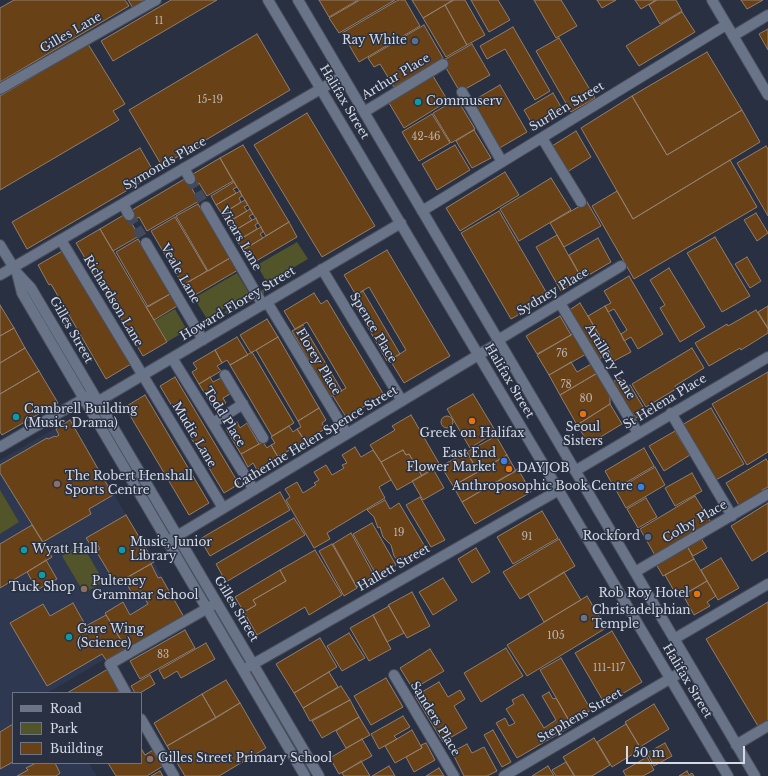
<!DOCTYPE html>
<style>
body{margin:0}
#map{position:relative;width:768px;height:776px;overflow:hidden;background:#283042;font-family:"Libre Baskerville",serif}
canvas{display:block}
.legend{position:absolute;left:12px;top:692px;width:130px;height:72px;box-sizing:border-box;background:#283042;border:1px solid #6d7484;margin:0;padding:5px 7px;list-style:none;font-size:12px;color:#d4dae6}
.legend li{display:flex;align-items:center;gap:8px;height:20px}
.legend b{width:20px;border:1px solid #6d7484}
.scale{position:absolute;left:626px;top:746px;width:119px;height:18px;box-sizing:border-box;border:2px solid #d4dae6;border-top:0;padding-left:5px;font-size:12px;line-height:14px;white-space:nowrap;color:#d4dae6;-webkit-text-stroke:3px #283042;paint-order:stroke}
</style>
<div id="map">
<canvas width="768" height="776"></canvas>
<ul class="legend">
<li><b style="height:5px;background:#6a7489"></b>Road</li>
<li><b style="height:11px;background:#525429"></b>Park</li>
<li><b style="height:11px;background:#694116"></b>Building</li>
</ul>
<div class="scale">50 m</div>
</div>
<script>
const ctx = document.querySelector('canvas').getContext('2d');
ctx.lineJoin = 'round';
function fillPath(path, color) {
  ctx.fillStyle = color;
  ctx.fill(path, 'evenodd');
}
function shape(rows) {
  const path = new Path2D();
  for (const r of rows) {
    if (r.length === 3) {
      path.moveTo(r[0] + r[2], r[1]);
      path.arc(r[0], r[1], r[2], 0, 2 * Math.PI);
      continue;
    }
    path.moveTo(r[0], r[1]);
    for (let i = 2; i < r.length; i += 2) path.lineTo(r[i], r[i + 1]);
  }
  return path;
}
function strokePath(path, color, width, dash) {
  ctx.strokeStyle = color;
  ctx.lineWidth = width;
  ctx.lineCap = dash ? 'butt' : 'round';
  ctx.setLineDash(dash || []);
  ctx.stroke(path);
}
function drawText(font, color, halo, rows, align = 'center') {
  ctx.font = font + ' "Libre Baskerville",serif';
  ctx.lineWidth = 3;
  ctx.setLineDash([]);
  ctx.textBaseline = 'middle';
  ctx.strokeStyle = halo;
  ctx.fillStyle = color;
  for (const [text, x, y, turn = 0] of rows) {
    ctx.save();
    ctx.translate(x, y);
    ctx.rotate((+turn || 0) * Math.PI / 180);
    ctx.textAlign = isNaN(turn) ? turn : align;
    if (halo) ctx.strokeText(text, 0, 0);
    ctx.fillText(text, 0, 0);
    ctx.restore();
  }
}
fillPath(shape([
 [70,420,154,562,184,617,127,650,126,649,106,660,105,659,49,692,49,693,13,693,13,763,89,763,97,776,0,776,0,460]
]), '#2e3951');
fillPath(shape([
 [297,242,308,259,267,283,257,265],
 [237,273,249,293,207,319,194,298],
 [264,289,264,294,228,315,224,312],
 [175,309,187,330,167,342,154,321],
 [0,490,19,522,0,534],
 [82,544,104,582,84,593,62,556]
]), '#525429');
const building = shape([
 [14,0,125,0,129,6,0,82,0,8,14,0],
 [128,0,150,0,134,10,128,0],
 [171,0,217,0,113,61,101,41,171,0],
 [319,0,358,0,329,17,319,0],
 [360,0,395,0,339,33,329,18,360,0],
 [398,0,405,0,420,26,359,62,342,33,398,0],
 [412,0,453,0,423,18,412,0],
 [454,0,465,0,485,35,467,45,445,5,454,0],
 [471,0,498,0,510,20,489,32,471,0],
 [534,0,561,0,577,26,556,38,534,0],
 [597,0,616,0,602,8,597,0],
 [635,0,656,0,641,9,635,0],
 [657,0,676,0,682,11,660,24,649,5,657,0],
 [741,0,763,0,747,9,741,0],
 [445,5,467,45,446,57,423,18,445,5],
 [682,12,695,32,639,66,626,46,682,12],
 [424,25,443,58,394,87,380,64,374,67,368,58,424,25],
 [513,27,550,91,535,100,505,49,487,59,480,46,513,27],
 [768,29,768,50,759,34,768,29],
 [257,34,290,90,162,166,129,110,257,34],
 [559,38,595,98,571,112,536,51,559,38],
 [88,44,125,104,113,111,119,120,0,190,0,96,88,44],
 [472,44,490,75,460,92,442,61,472,44],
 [707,52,742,110,667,155,632,96,707,52],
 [433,76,448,101,404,128,389,103,433,76],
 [500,85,527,132,496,150,469,103,500,85],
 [553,93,564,112,535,129,524,110,553,93],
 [632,96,667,155,742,110,760,142,633,219,581,128,632,96],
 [457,99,475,129,451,143,433,113,457,99],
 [307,113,375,226,322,257,254,145,307,113],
 [432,114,450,143,419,161,402,132,432,114],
 [474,130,491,158,472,168,456,141,474,130],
 [576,131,591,157,567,172,552,146,576,131],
 [243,145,289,222,266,236,220,158,243,145],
 [455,145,470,170,437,190,422,164,455,145],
 [766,146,768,149,768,216,737,163,766,146],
 [140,148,155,174,27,249,12,222,140,148],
 [220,158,233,181,207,196,199,183,191,187,199,201,147,231,139,217,131,222,139,236,113,251,100,229,220,158],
 [730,160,757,207,634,279,592,206,617,191,633,219,730,160],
 [505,172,519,195,460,231,446,208,505,172],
 [551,178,571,210,519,241,500,209,551,178],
 [234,182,237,187,233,189,236,193,216,205,211,196,234,182],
 [240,191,242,196,239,198,241,202,222,214,216,205,240,191],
 [245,200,248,205,244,207,247,211,227,223,222,214,245,200],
 [587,202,601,226,564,247,550,223,587,202],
 [198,204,230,258,208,271,176,216,198,204],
 [250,209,253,214,249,216,252,220,232,232,227,223,250,209],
 [499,211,549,297,511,319,461,233,499,211],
 [756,213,768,233,757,241,744,220,756,213],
 [175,217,207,271,183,285,151,231,175,217],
 [256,218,258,223,255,225,257,229,237,241,232,232,256,218],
 [289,222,297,237,251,264,243,250,289,222],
 [261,227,263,232,260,234,263,238,243,250,237,241,261,227],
 [100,229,167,342,143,356,76,243,100,229],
 [557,235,582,279,561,291,536,247,557,235],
 [715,237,750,296,722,312,687,253,715,237],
 [598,238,611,262,582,279,569,255,598,238],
 [138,239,170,294,148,307,116,252,138,239],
 [64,250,131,364,106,379,51,284,49,285,38,265,64,250],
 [387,250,450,356,404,383,390,360,406,350,369,287,356,295,344,275,387,250],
 [747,257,761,281,750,288,735,264,747,257],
 [230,258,238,270,190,298,183,285,230,258],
 [669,268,705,327,680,342,660,308,665,305,650,280,669,268],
 [629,276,663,334,638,349,631,337,624,341,621,334,627,330,614,309,608,312,605,306,611,303,604,291,629,276],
 [363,291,400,354,390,360,387,361,351,298,363,291],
 [314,293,321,304,327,300,384,395,346,417,333,396,346,388,307,322,295,329,284,311,314,293],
 [170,294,177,306,154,320,146,307,170,294],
 [580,303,610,353,597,360,568,311,580,303],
 [0,305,14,328,0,336,0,305],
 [605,306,631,352,614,361,588,316,605,306],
 [768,306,768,328,758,312,768,306],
 [756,310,768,329,768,333,741,350,740,348,709,366,695,343,727,324,728,326,756,310],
 [560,316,571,335,537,354,526,336,560,316],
 [267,319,278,337,251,353,240,335,267,319],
 [303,325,342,391,330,397,292,331,303,325],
 [14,328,25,348,0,363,0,336,14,328],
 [576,332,588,353,549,375,537,355,576,332],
 [237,337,248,355,230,365,227,360,222,363,215,350,237,337],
 [278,337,319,408,298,421,256,350,278,337],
 [25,348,39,371,0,394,0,363,25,348],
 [692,348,704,368,675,386,676,389,646,407,632,384,692,348],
 [215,350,222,363,217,366,221,371,199,384,192,372,197,369,193,363,215,350],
 [252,352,294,423,272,436,230,365,252,352],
 [571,362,577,372,593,363,599,372,560,395,549,375,571,362],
 [39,371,58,403,2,435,0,432,0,394,39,371],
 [599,372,610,392,610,404,577,425,560,395,599,372],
 [768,372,768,452,747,465,712,404,768,372],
 [175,377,239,484,224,493,160,386,175,377],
 [210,377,213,382,221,378,230,394,223,398,226,403,214,409,199,384,210,377],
 [620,378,626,387,630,385,646,412,636,418,631,411,628,413,611,383,620,378],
 [473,394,496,432,470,448,447,409,473,394],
 [145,395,209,503,189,515,125,407,145,395],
 [610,404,622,424,589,444,577,425,610,404],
 [319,408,326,420,322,423,325,429,305,441,297,429,301,427,298,421,319,408],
 [711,408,744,464,714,481,682,425,711,408],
 [411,415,440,465,422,476,409,454,406,455,403,450,381,462,370,445,395,430,392,426,411,415],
 [447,422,6],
 [70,420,113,495,89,509,91,514,43,542,0,473,0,465,47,438,48,439,55,436,56,437,59,435,56,429,70,420],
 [237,422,240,428,247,423,259,444,241,454,226,429,237,422],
 [289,426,293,432,297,429,305,441,278,457,271,445,275,443,271,437,289,426],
 [675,431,690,455,664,471,649,446,675,431],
 [496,436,507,455,478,472,467,452,496,436],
 [263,442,267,448,271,445,278,457,257,470,253,463,248,467,241,454,263,442],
 [355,447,361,457,373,450,381,462,391,480,379,487,385,498,327,533,330,539,314,548,286,500,290,497,285,489,297,482,303,493,316,485,314,483,319,480,314,472,326,465,332,475,344,468,342,465,347,463,342,455,355,447],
 [644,448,654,466,615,489,605,471,644,448],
 [403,450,406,455,409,454,422,476,397,490,381,462,403,450],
 [467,452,478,472,453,486,441,466,467,452],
 [507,455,516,471,462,502,453,486,507,455],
 [766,459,768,462,768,487,762,490,764,493,740,507,726,483,766,459],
 [655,467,665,485,626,508,616,490,655,467],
 [433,469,444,488,423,500,412,481,433,469],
 [518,469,531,492,475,524,462,502,518,469],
 [692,473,702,491,675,506,665,488,692,473],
 [280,492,290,510,210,556,200,539,280,492],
 [695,496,712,524,656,557,640,529,695,496],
 [420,497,445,540,431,547,406,505,420,497],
 [646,498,657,517,638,528,627,509,646,498],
 [385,500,390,509,399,503,427,550,401,565,394,556,391,545,383,537,380,527,378,528,374,517,367,510,385,500],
 [768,503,768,551,752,561,731,526,768,503],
 [542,511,558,538,513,564,497,537,542,511],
 [126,515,154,562,116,584,96,551,100,549,95,541,90,544,86,538,126,515],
 [294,518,305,535,226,582,216,564,294,518],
 [372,523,396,565,377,576,353,534,372,523],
 [32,525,52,557,0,588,0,544,32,525],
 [351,533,375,577,357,587,333,544,351,533],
 [701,538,707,548,693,556,687,546,701,538],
 [559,539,575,566,520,599,503,572,559,539],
 [332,544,357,588,344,596,319,551,332,544],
 [687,546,694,559,663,576,656,564,687,546],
 [476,548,490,572,472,583,458,559,476,548],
 [315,550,342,595,309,615,305,607,257,635,244,612,256,605,253,600,286,581,280,570,315,550],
 [721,558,739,588,718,600,701,570,721,558],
 [694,559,707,581,678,598,665,575,694,559],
 [46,560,57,579,37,590,27,572,46,560],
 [151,564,158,578,161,577,184,617,127,650,105,613,123,602,130,615,148,604,141,591,133,595,124,579,151,564],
 [280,570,286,581,253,600,256,605,244,612,235,597,280,570],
 [564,572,581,600,544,622,528,594,564,572],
 [443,578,457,600,433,615,419,592,443,578],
 [707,581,716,596,707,602,710,606,694,615,683,595,707,581],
 [412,592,430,626,407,638,388,605,412,592],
 [587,596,606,628,527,676,507,645,587,596],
 [768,602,768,721,758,726,706,639,768,602],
 [73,603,86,626,106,615,126,649,106,660,102,654,47,686,10,623,43,604,50,616,73,603],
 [389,606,404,633,387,642,373,615,389,606],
 [373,615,391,649,369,661,350,628,373,615],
 [185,630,195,648,140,679,130,661,185,630],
 [612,631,642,682,605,704,575,653,612,631],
 [349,633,365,658,342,671,327,646,349,633],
 [320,638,337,667,294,693,276,664,320,638],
 [206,643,215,659,181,678,177,671,164,679,159,670,206,643],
 [506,648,523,676,481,702,464,673,506,648],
 [430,649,444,671,413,689,400,668,430,649],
 [561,658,591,710,570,722,540,670,561,658],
 [108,669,121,690,116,693,67,693,108,669],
 [329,672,338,687,303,708,294,693,329,672],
 [150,675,155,684,140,693,135,693,131,686,150,675],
 [386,678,403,707,371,725,354,696,386,678],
 [226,680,240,703,216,718,202,694,226,680],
 [439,682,448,697,460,690,465,699,454,706,467,728,443,742,415,696,439,682],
 [341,686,350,700,310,721,303,708,341,686],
 [549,692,553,699,556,698,572,726,517,758,496,723,505,718,509,726,515,723,506,709,514,704,512,700,523,694,544,728,556,720,542,696,549,692],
 [202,694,216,718,167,746,154,723,202,694],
 [350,700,359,717,322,738,312,721,350,700],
 [240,703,266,748,219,776,185,776,167,746,240,703],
 [654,704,669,729,640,747,625,722,654,704],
 [403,716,410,727,394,736,397,739,379,749,371,734,403,716],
 [359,717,370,735,346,748,336,731,359,717],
 [13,724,13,762,0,769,0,732,13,724],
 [626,724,641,749,612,767,597,742,626,724],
 [412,730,422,748,395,763,385,746,412,730],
 [493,730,511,762,502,767,484,735,493,730],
 [594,738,610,765,592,776,575,776,563,757,594,738],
 [362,739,372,756,339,774,330,758,362,739],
 [426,743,435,760,414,772,406,757,422,748,421,745,426,743],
 [665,743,672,756,654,766,647,753,665,743],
 [467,744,472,753,484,747,497,771,487,776,464,776,452,752,467,744],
 [141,748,145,755,153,750,163,766,147,776,116,776,108,763,141,763,141,748],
 [647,757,654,770,643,776,626,776,623,771,647,757],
 [361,761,370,776,344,776,342,773,361,761],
 [566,762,574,776,556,776,552,770,566,762],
 [36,763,55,763,60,773,56,776,17,776,28,770,26,768,36,763],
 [389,766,395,776,372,776,389,766],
 [548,766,554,776,532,776,548,766],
 [439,768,444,776,426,776,439,768],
 [160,771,163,776,151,776,160,771],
 [687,771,689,775,692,773,694,776,679,776,687,771]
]);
fillPath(building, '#694116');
strokePath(building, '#917e6d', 1);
strokePath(shape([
 [190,179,206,207],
 [129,215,146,243]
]), '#424a5b', 10, [10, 5]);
const minor = shape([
 [268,0,728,776],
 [298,0,755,776],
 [712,0,768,95],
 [733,36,768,15],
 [0,89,156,0],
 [462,92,502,162],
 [364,112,443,64],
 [542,138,581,202],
 [184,168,190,179],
 [123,204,129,215],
 [206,207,263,305],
 [422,211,726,25],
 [61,240,223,508],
 [146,243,203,340],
 [0,245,17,273,31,288,319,776],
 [322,269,402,401],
 [17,273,22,293,305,776],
 [0,275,343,76],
 [267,302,347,434],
 [560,303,638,433],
 [498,340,621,266],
 [172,358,254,490],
 [225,375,263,438],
 [92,405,401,223],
 [671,413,732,516],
 [213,423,243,404],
 [0,447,90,395],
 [575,471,768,357],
 [172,539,500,342],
 [635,572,768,494],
 [674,639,768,584],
 [248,667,559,490],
 [394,675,454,776],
 [126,693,110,664,213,605],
 [141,719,174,776],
 [736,745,768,726],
 [504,776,690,667]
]);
strokePath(minor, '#484e5d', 12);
strokePath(minor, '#6a7489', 10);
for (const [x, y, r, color] of [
 [415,41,4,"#5c6f8a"],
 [418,102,4,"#0f9aa8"],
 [583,414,4,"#e8710a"],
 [16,417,4,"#0f9aa8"],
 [472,421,4,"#e8710a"],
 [504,461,4,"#3f7fe0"],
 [509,469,4,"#e8710a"],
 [57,484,4,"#8d6e63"],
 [641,487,4,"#3f7fe0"],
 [648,537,4,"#5c6f8a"],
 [24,550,4,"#0f9aa8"],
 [122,550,4,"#0f9aa8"],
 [42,575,4,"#0f9aa8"],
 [84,589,4,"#8d6e63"],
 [697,594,4,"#e8710a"],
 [584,618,4,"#6b7280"],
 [69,637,4,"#0f9aa8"],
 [150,759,4,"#8d6e63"]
]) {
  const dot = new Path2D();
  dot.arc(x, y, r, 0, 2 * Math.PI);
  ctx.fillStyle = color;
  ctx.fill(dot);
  strokePath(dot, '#283042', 1.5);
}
drawText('10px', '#b9b4b2', null, [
 ["11",159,21],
 ["15-19",210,100],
 ["42-46",426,137],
 ["76",562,354],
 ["78",566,385],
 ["80",586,399],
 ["19",399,533],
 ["91",527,537],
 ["105",556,636],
 ["83",163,655],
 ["111-117",609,668]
]);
drawText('12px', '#d4dae6', '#283042', [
 ["Gilles Lane",71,33,-30],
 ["Arthur Place",396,77,-31],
 ["Halifax Street",344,102,59],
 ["Surflen Street",567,107,-31],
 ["Symonds Place",165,164,-30],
 ["Vicars Lane",240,239,60],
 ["Veale Lane",180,274,60],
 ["Sydney Place",553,292,-31],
 ["Richardson Lane",113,301,59],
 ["Howard Florey Street",238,304,-31],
 ["Spence Place",373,328,59],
 ["Gilles Street",71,330,60],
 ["Florey Place",318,362,59],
 ["Artillery Lane",610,362,59],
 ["Halifax Street",509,381,59],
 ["St Helena Place",665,402,-31],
 ["Todd Place",224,417,58],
 ["Mudie Lane",194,435,59],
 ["Catherine Helen Spence Street",316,438,-31],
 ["Colby Place",695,522,-30],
 ["Hallett Street",394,568,-30],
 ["Gilles Street",236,609,59],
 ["Halifax Street",687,681,59],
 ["Stephens Street",580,716,-30],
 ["Sanders Place",435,719,59]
]);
drawText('12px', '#d4dae6', '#283042', [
 ["Ray White",407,41,"right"],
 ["Commuserv",426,102],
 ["Cambrell Building",24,410],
 ["(Music, Drama)",24,424],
 ["Seoul",583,428,"center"],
 ["Sisters",583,442,"center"],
 ["Greek on Halifax",472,434,"center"],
 ["East End",496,454,"right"],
 ["Flower Market",496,468,"right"],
 ["DAYJOB",517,469],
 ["The Robert Henshall",65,477],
 ["Sports Centre",65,491],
 ["Anthroposophic Book Centre",633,487,"right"],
 ["Rockford",640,537,"right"],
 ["Music, Junior",130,543],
 ["Library",130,557],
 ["Wyatt Hall",32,550],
 ["Pulteney",92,582],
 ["Grammar School",92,596],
 ["Tuck Shop",42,588,"center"],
 ["Rob Roy Hotel",689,594,"right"],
 ["Christadelphian",592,611],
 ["Temple",592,625],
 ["Gare Wing",77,630],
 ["(Science)",77,644],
 ["Gilles Street Primary School",158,759]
], 'left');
</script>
